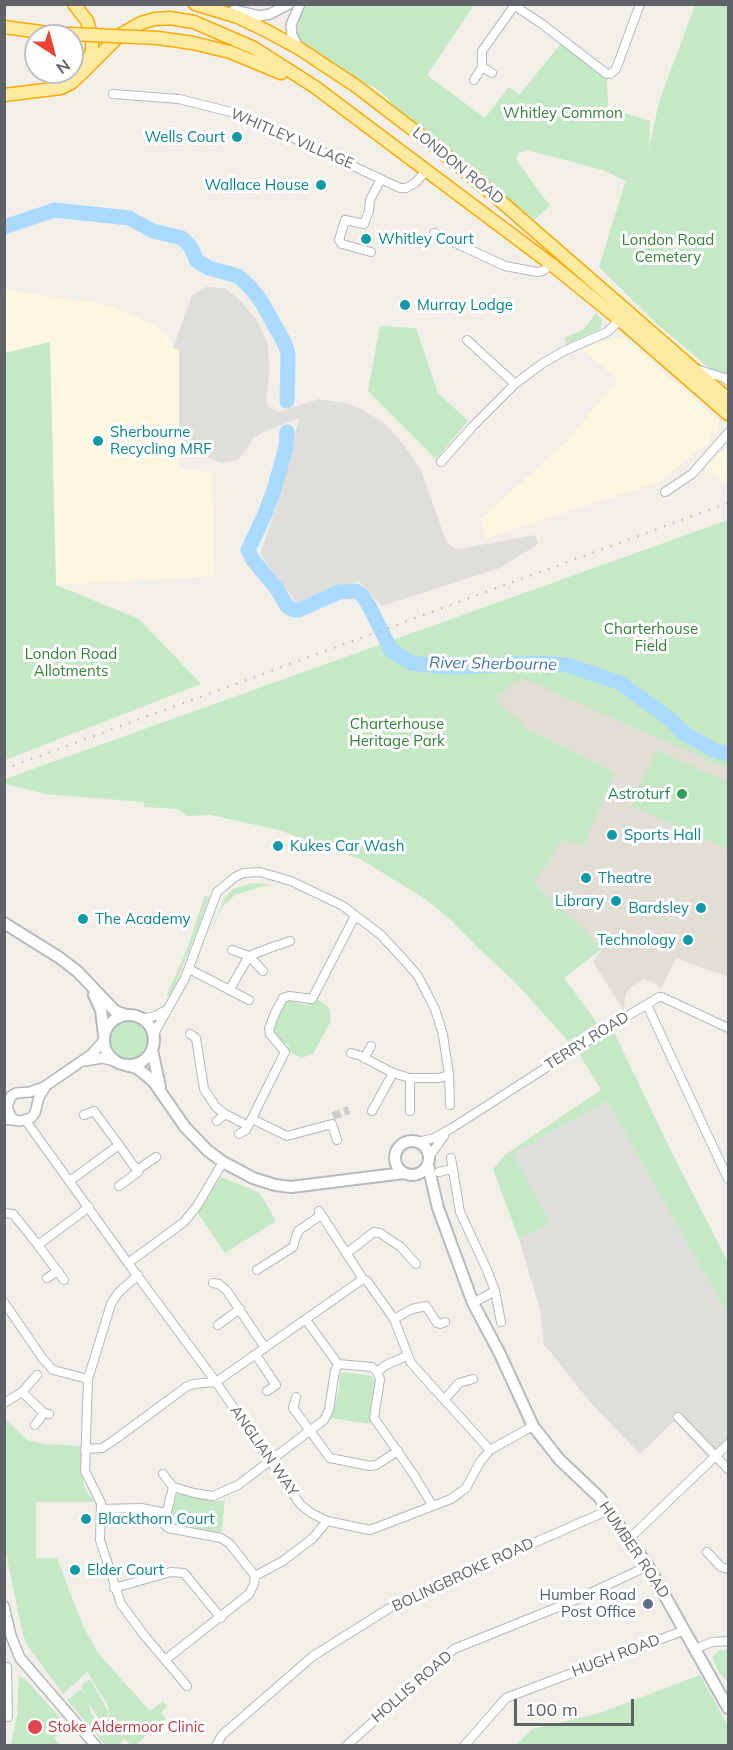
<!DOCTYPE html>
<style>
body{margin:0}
#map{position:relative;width:733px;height:1750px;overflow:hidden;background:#f1efe8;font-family:Mulish,sans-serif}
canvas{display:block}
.frame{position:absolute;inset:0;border:6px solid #5f6368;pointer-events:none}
.north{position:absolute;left:24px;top:24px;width:60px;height:60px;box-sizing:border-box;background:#fff;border:2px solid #bfc1c3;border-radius:50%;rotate:144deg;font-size:16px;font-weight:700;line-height:24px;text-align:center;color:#5f6368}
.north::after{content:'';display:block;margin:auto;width:21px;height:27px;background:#ea4335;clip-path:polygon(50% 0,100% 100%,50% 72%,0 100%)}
.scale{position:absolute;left:514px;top:1699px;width:120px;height:27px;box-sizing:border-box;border:3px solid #5f6368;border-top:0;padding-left:8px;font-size:18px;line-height:21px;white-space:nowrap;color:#5f6368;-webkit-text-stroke:4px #fff;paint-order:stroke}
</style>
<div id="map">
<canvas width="733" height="1750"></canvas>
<div class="frame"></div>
<div class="north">N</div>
<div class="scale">100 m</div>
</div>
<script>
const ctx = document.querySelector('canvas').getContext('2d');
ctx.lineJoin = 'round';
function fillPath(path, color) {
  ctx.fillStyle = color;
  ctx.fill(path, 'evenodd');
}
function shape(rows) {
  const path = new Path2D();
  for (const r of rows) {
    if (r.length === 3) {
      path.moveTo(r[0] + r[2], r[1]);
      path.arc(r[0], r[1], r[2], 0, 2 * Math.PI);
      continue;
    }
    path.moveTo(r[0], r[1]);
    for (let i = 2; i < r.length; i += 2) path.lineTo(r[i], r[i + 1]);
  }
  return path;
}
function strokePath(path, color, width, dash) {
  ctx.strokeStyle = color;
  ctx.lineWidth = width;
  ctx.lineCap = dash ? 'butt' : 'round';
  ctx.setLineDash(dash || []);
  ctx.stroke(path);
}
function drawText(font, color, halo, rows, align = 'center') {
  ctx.font = font + ' Mulish,sans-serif';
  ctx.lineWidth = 6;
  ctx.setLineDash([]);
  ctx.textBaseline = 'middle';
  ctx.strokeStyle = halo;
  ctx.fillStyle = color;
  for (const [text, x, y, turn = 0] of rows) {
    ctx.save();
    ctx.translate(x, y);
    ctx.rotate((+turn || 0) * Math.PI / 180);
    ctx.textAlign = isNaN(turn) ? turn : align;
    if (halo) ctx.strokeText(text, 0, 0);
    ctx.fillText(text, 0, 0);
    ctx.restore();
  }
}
fillPath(shape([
 [5,290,108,305,157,326,170,339,173,348,179,350,179,469,212,473,214,576,56,585,50,343,5,353],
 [619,337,624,338,719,421,718,432,712,431,708,443,659,482,486,538,480,520,567,441,618,380,583,349],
 [728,446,728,485,723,483,706,466]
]), '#fef7e0');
fillPath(shape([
 [206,287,225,288,241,301,257,321,267,341,270,369,266,399,268,407,279,412,319,399,345,403,360,408,384,423,403,444,421,470,446,541,452,547,458,549,535,535,538,544,500,568,382,606,359,581,296,602,260,554,281,493,299,418,266,431,253,438,247,449,237,460,221,463,204,456,188,445,179,431,179,350,173,348,192,295],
 [607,1101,728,1315,728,1444,711,1460,674,1421,640,1454,590,1402,544,1344,540,1310,519,1239,549,1223,513,1153]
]), '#e0deda');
fillPath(shape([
 [507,676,538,679,728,764,728,977,676,958,661,989,654,983,644,979,631,987,625,996,624,1011,593,962,603,948,534,883,563,839,582,847,536,753,488,703]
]), '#e1ded6');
fillPath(shape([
 [307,5,474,5,427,75,485,118,509,87,519,95,564,40,607,74,608,108,650,121,649,149,659,102,695,5,728,5,728,384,656,323,599,267,625,183,631,175,626,181,603,170,527,150,518,153,516,160,550,206,534,220,440,143,399,113,386,96,374,87,357,81,303,43,298,35,299,17],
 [596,313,602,320,600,329,567,344,564,338,583,330],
 [380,326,416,328,438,393,468,421,436,459,368,391],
 [50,342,56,585,139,619,201,684,5,760,5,353],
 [728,520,728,769,529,681,519,679,494,699,522,724,524,728,615,773,583,847,563,839,534,883,603,948,564,978,597,1023,569,1042,516,983,479,949,451,920,427,900,362,860,279,830,211,815,187,816,178,809,144,807,144,802,46,794,5,784,5,779],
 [656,750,728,782,728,849,631,806],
 [252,883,274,885,263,886,235,895,222,907,209,935,225,897,233,889],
 [205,895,209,897,196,933,170,997,167,995,187,949],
 [315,998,329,1007,331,1021,313,1054,301,1058,288,1051,289,1046,274,1034,272,1028,288,1000,306,1005],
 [129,1040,20],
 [613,1030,672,1153,728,1262,728,1315,607,1101,513,1153,550,1223,519,1239,493,1169,505,1155,601,1090,578,1052],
 [221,1177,260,1193,276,1221,225,1253,197,1212],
 [343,1372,372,1376,374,1383,370,1417,371,1424,331,1418,339,1391,340,1373],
 [4,1413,6,1420,27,1440,44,1444,81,1446,84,1488,95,1502,36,1502,36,1558,57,1558,83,1626,98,1653,150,1711,163,1701,167,1706,161,1713,166,1719,135,1745,131,1745,125,1739,118,1745,105,1745,67,1700,81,1689,85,1696,81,1686,90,1679,109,1713,107,1717,99,1719,88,1702,91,1713,96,1720,100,1722,108,1719,110,1713,107,1704,87,1672,63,1694,28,1646,23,1635,5,1549],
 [180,1494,216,1501,225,1500,221,1534,172,1526,169,1523,175,1496],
 [719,1650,728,1650,728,1682,721,1675,713,1660,713,1656],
 [19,1675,28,1682,73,1732,72,1733,67,1728,54,1738,60,1745,11,1745,17,1715],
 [700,1675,728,1726,728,1745,516,1745,532,1729,600,1713]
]), '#c5e8c5');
strokePath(shape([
 [4,227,55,210,129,218,153,231,182,238,190,246,197,261,209,268,238,276,250,287,261,301,285,344,288,354,287,401],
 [287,432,286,447,274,490,265,514,248,550,253,560,277,589,287,606,294,610,299,610,339,592,356,591,363,596,369,606,391,650,411,663,452,667,540,663,567,665,620,683,666,716,685,734,714,750,728,754]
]), '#aadaff', 15);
strokePath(shape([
 [333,1116,349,1110]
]), '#ccccc8', 8, [8, 4]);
const minor = shape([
 [512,4,542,24,607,74,610,74,616,69,640,4],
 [492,73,482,67,482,51,514,6],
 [474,80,482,67],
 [113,94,179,99,231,112,276,130,400,188,406,188,415,183,426,171],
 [434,233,505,266,537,272,543,271,551,264],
 [371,252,342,244,339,240,345,220,364,224,369,211,370,200,381,179],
 [467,340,515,384],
 [699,370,725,378,728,381],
 [441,462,473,426,515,384,543,363,564,351,607,332,620,320],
 [665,492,692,474,728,433],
 [279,945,290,941],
 [232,950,249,956,263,971],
 [189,969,249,1000],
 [230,989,249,956,275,946],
 [647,1005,728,1179],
 [142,1019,155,1016,166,1010],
 [190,1034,196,1038,204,1089,216,1107,225,1114,248,1126],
 [154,1036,156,1030,185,978,217,892,235,877,243,873,260,872,291,881,343,906,381,935,406,962,418,976,435,1009,443,1035,449,1075,450,1105],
 [351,1053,361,1056,393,1073,410,1078,439,1078,449,1075],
 [364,1058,371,1046],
 [410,1078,410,1111],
 [372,1111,393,1073],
 [252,1119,287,1136,332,1124,337,1140],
 [26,1121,128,1263,184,1222,197,1206,223,1162],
 [217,1121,225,1114],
 [239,1134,246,1130,285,1052,270,1034,269,1029,275,1013,283,998,289,996,312,999,355,916],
 [418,1142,434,1138,452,1128,611,1026,659,997,662,997,728,1028],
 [119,1145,138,1172,119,1186],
 [429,1157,444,1136],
 [451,1158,460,1212,487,1270,495,1291,501,1322],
 [137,1170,156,1157],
 [439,1172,452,1169],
 [71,1180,119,1145,94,1111,84,1115],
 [319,1211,363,1279,367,1281,394,1319,411,1363,490,1450],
 [4,1213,13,1214,38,1245],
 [347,1253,374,1232,380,1233,401,1247,416,1264],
 [128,1263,216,1382,300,1504,311,1513,327,1521,370,1530,451,1499,466,1488,480,1462,490,1450,533,1426],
 [257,1270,293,1247,298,1231,321,1215],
 [138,1275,118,1293,111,1304,88,1379,85,1471,101,1503,100,1540,121,1604,144,1635,187,1686],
 [47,1278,58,1271],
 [64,1280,38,1245,89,1207],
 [213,1283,219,1284,227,1291,265,1348],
 [4,1302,43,1359,53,1370,88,1379],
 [473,1303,495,1291],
 [394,1319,412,1309,426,1306,437,1323,440,1324,445,1322],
 [306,1320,338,1364,372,1367,377,1372,380,1379,374,1418,414,1475,432,1505],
 [218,1325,240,1309],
 [256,1355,276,1385,267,1391],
 [377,1372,386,1365,407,1356],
 [22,1392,44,1413,49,1414],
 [296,1397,293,1408,330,1458,370,1466,376,1465,398,1451],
 [445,1399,459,1383,473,1379],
 [4,1403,22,1392,37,1375],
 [678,1417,728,1469],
 [35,1425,44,1413],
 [85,1449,102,1448,113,1441,186,1387,193,1384,216,1382,363,1279],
 [163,1474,173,1487,194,1493,213,1496,238,1485,324,1420,329,1410,335,1371,338,1364],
 [102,1509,141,1508,166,1513],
 [629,1539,728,1444],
 [707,1552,721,1567,728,1569],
 [255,1576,283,1561,313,1538,327,1521],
 [114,1588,171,1572,184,1573,221,1618],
 [695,1649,712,1642,728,1641],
 [165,1660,249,1594,254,1584,255,1576,230,1544,221,1538,168,1528,164,1524,173,1487],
 [7,1667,8,1717],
 [216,1746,222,1735,313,1656,388,1609,438,1585,609,1510],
 [346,1746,454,1649,573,1601,648,1566],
 [464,1746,506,1698,685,1630]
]);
const tertiary = shape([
 [234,10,260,16,270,14,289,4],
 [298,47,292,35,291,25,300,4],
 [85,1061,102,1058,115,1061],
 [4,1119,20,1121,31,1118,35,1113,39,1097,46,1086],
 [15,1120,11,1117,7,1107,11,1096,16,1093,30,1092,44,1087,92,1054,104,1040],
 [4,1606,11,1636,20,1658,96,1746]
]);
const secondary = shape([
 [4,923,60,958,78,972,115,1011,126,1015],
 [94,995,101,1010,104,1035],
 [129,1040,25],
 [152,1050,160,1087],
 [125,1065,137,1068,153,1081,185,1127,207,1150,223,1162,253,1178,275,1185,291,1187,404,1173],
 [412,1158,17],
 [428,1165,438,1208,473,1303,500,1354,533,1426,559,1459,599,1497,648,1566,728,1708]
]);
const trunk = shape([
 [195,4,238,17,267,31,300,49,356,86,437,148,504,204,728,399],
 [230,52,281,73],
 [84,71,120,35,141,23,155,19,170,18,194,22,254,48,315,87,551,264,620,320,728,414],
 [4,95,61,88,71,83,84,71,92,51,92,37,87,21,74,4]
]);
strokePath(minor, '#b5b8bc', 10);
strokePath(tertiary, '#b5b8bc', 12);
strokePath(secondary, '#b6babf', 14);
strokePath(trunk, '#f9ab00', 15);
strokePath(minor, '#fff', 8);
strokePath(tertiary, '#fff', 9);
strokePath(secondary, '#fff', 10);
strokePath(trunk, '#feeaa1', 12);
strokePath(shape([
 [4,769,728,503]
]), '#b6b7b8', 2, [1.5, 8]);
const trunkBridge = shape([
 [4,27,48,33,158,38,193,43,230,52]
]);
strokePath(trunkBridge, '#f9ab00', 15, []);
strokePath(trunkBridge, '#feeaa1', 12);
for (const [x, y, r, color] of [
 [237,137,6,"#0f9aa8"],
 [321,185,6,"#0f9aa8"],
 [366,239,6,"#0f9aa8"],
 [405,305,6,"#0f9aa8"],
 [98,441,6,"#0f9aa8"],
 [682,794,6,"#2e9e5b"],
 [612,835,6,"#0f9aa8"],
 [278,846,6,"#0f9aa8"],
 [586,878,6,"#0f9aa8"],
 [616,901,6,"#0f9aa8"],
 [701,908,6,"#0f9aa8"],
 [83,919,6,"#0f9aa8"],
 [688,940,6,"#0f9aa8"],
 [86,1519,6,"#0f9aa8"],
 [75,1570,6,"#0f9aa8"],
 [648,1604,6,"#5c6f8a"],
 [35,1727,8,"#e0444e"]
]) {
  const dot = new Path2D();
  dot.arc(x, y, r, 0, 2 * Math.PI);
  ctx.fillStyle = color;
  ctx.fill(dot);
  strokePath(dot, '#fff', 2);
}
drawText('15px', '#348238', '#fff', [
 ["Whitley Common",563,113],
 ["London Road",668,240],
 ["Cemetery",668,257],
 ["Charterhouse",651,629],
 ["Field",651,646],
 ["London Road",71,654],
 ["Allotments",71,671],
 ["Charterhouse",397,724],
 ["Heritage Park",397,741]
]);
drawText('15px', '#0d838f', '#fff', [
 ["Wells Court",225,137,"right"],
 ["Wallace House",309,185,"right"],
 ["Whitley Court",378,239],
 ["Murray Lodge",417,305],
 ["Sherbourne",110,432],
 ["Recycling MRF",110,449],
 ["Sports Hall",624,835],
 ["Kukes Car Wash",290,846],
 ["Theatre",598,878],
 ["Library",604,901,"right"],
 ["Bardsley",689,908,"right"],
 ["The Academy",95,919],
 ["Technology",676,940,"right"],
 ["Blackthorn Court",98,1519],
 ["Elder Court",87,1570]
], 'left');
drawText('15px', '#5f6368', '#fff', [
 ["WHITLEY VILLAGE",292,139,23],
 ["LONDON ROAD",458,166,39],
 ["TERRY ROAD",587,1041,-32],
 ["ANGLIAN WAY",264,1451,55],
 ["HUMBER ROAD",634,1550,56],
 ["BOLINGBROKE ROAD",463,1575,-25],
 ["HUGH ROAD",616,1656,-21],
 ["HOLLIS ROAD",412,1687,-41]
]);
drawText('15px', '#27864d', '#fff', [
 ["Astroturf",670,794]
], 'right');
drawText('15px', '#4e5e75', '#fff', [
 ["Humber Road",636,1595],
 ["Post Office",636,1612]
], 'right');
drawText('15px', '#be3a42', '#fff', [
 ["Stoke Aldermoor Clinic",48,1727]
], 'left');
drawText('italic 16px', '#4174aa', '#fff', [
 ["River Sherbourne",493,664,1]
]);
</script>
